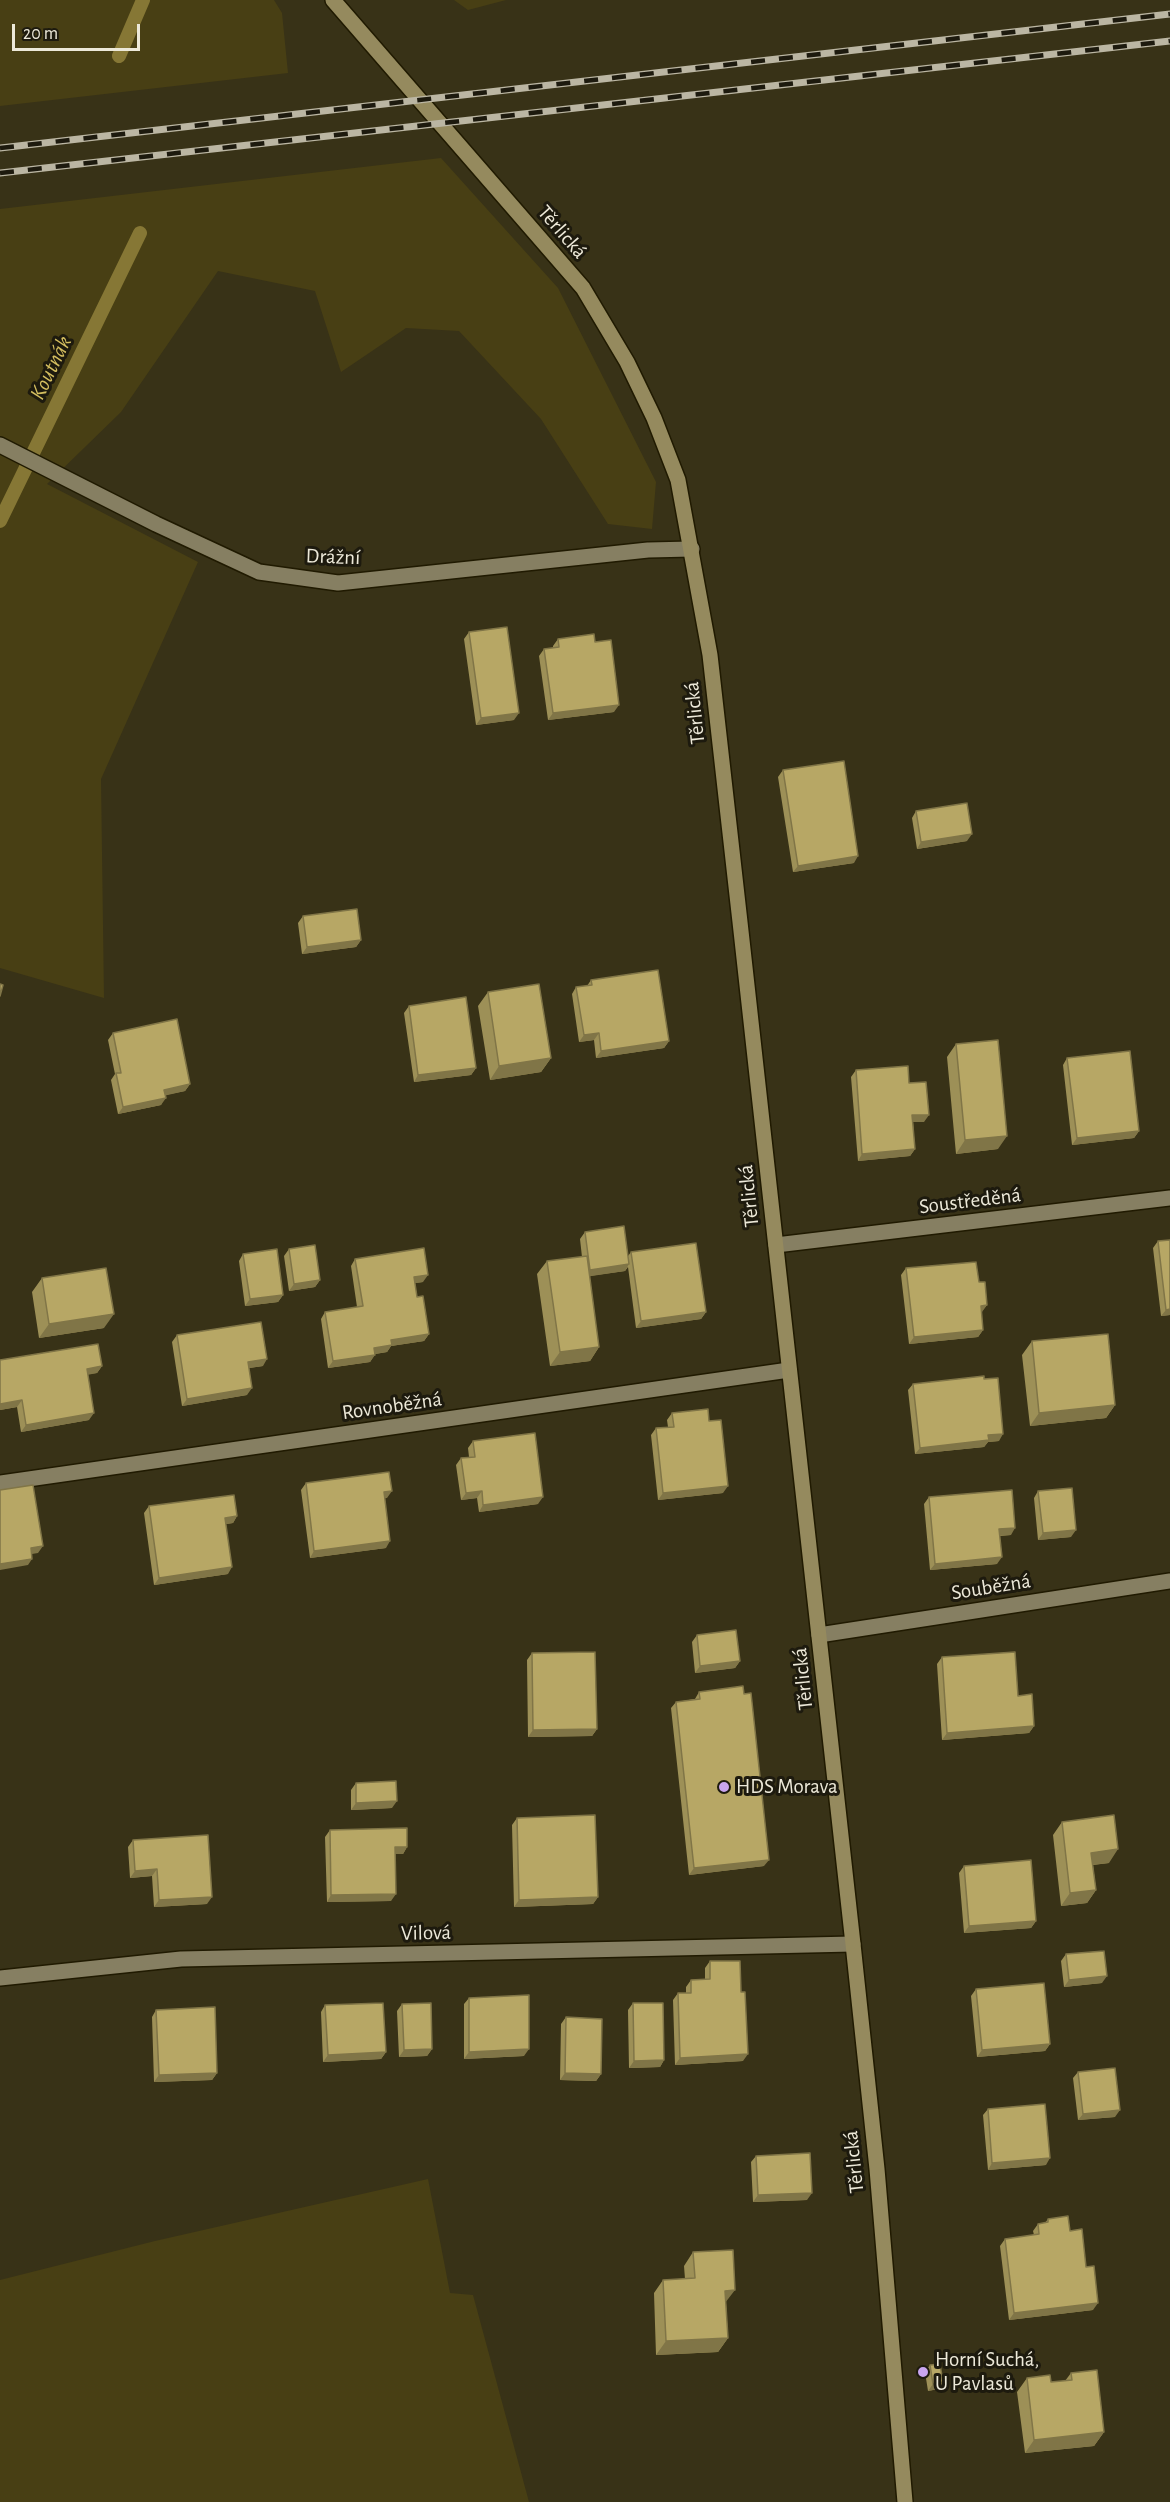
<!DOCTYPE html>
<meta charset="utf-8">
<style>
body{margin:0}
#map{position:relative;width:1170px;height:2502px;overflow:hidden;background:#383217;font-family:"Alegreya Sans",sans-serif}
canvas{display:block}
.scale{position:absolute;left:12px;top:24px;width:128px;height:27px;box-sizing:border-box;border:3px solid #ede9d9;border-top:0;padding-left:8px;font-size:18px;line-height:21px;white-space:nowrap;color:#ede9d9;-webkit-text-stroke:4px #1d1a0e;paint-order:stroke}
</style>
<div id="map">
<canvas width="1170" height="2502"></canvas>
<div class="scale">20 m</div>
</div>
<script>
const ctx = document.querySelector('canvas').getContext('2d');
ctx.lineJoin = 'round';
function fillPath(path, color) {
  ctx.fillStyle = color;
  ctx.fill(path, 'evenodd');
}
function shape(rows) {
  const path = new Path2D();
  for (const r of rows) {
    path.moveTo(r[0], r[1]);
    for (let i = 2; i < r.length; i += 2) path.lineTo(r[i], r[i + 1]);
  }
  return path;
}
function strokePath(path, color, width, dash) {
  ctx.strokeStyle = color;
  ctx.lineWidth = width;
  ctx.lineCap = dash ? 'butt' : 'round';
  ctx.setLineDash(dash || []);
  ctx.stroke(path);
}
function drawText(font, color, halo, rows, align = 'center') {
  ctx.font = font + ' "Alegreya Sans",sans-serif';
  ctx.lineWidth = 6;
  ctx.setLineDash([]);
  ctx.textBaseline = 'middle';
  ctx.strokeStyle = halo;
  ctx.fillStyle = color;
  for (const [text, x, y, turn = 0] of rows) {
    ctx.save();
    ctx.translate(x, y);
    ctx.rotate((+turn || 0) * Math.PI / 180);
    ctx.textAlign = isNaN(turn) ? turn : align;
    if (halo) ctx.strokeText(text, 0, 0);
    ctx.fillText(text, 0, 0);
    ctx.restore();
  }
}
fillPath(shape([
 [0,0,274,0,282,13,288,73,0,106],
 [454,0,506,0,468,10],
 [441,158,558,288,656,482,652,529,608,524,541,419,459,331,406,328,341,372,315,291,218,271,121,412,47,484,198,562,101,779,104,998,0,968,0,209],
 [428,2179,450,2293,473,2295,529,2502,0,2502,0,2280,155,2241]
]), '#483f14');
strokePath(shape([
 [119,56,143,0],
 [0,521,140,233]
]), '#867735', 14);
const minor = shape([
 [0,445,156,524,259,572,338,583,648,550,692,549],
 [776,1245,1170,1198],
 [0,1483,789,1370],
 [819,1635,1170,1581],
 [0,1978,181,1959,853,1944]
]);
const secondary = shape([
 [333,0,583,288,627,362,654,418,678,480,710,655,740,922,853,1944,877,2169,905,2502]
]);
strokePath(minor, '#201a01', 18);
strokePath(secondary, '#201a01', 18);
strokePath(minor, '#867f62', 15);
strokePath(secondary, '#958a5e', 15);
const rail = shape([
 [0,148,1170,14],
 [0,173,1170,41]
]);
strokePath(rail, '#bbb6a3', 7);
strokePath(rail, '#1d1a0e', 4.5, [14]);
fillPath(shape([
 [469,632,514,720,476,725,464,639],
 [558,639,595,642,614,712,548,720,539,656,544,649,553,648,553,646],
 [783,770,854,863,793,872,778,777],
 [916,811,967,841,917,849,912,818],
 [303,916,361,940,356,947,302,954,298,923],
 [591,980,669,1041,664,1048,596,1058,594,1040,579,1042,572,994,576,987,587,986],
 [488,992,551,1058,541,1072,490,1080,478,1006],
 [409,1006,476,1068,471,1075,414,1082,404,1013],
 [113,1033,190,1084,185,1091,165,1095,161,1105,118,1114,111,1080,115,1074,108,1040],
 [956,1044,998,1149,956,1154,947,1057],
 [1067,1058,1139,1131,1134,1138,1072,1145,1063,1065],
 [856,1070,909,1083,924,1122,913,1122,915,1149,910,1156,858,1161,851,1077],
 [585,1232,628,1256,631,1252,706,1312,701,1319,636,1328,628,1267,625,1271,589,1276,599,1347,590,1361,550,1366,537,1274,547,1261,582,1257,580,1239],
 [1158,1241,1170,1315,1161,1316,1153,1248],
 [289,1249,320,1280,315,1287,289,1291,284,1256],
 [243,1254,283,1295,278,1302,245,1306,239,1261],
 [355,1259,423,1282,415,1283,417,1297,429,1334,424,1341,391,1346,387,1352,375,1354,370,1362,328,1368,321,1319,325,1312,357,1307,351,1266],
 [906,1268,979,1282,987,1305,981,1312,983,1330,978,1337,909,1344,901,1275],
 [42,1278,104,1328,39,1338,32,1292],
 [177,1335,263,1366,249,1368,247,1395,182,1406,172,1342],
 [1032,1341,1115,1405,1106,1418,1030,1426,1022,1355],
 [0,1360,102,1366,97,1373,88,1374,89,1420,21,1432,17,1407,0,1410],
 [913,1384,999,1441,988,1442,984,1447,915,1454,908,1390],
 [672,1413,709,1421,723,1493,658,1500,651,1435,656,1428,668,1427,667,1420],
 [473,1441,538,1504,479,1512,477,1498,461,1500,456,1465,461,1458,469,1457,468,1448],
 [306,1483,387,1498,385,1498,386,1548,310,1558,301,1490],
 [1038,1491,1071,1537,1038,1540,1034,1498],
 [929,1497,1011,1535,1000,1536,997,1564,930,1570,924,1504],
 [149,1506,237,1516,233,1523,226,1524,228,1574,154,1585,144,1513],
 [697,1635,740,1661,735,1668,695,1673,692,1642],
 [532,1653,597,1729,592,1736,528,1737,527,1660],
 [942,1657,1018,1696,1034,1726,1029,1733,942,1740,937,1664],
 [699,1692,744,1694,764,1866,689,1875,671,1708,676,1702,695,1699],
 [356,1783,392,1808,351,1810,351,1790],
 [517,1818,598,1897,593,1904,514,1907,512,1825],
 [1062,1822,1109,1863,1093,1865,1096,1890,1087,1903,1061,1906,1053,1835],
 [330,1830,407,1847,403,1854,395,1854,391,1901,327,1902,325,1837],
 [133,1840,207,1904,154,1907,152,1876,130,1878,128,1847],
 [964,1866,1036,1921,1031,1928,964,1933,959,1873],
 [1066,1954,1102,1983,1064,1987,1061,1961],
 [710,1961,743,2061,675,2065,673,2000,678,1993,686,1993,686,1987,691,1980,705,1979,705,1968],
 [976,1989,1050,2044,1045,2051,977,2057,971,1996],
 [469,1998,524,2056,464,2059,464,2004],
 [633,2003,664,2060,660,2067,629,2068,628,2010],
 [402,2004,432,2049,427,2056,399,2057,397,2011],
 [325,2005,386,2052,381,2059,323,2062,321,2012],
 [156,2010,217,2073,212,2080,154,2082,152,2017],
 [566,2017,601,2074,596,2081,560,2080,561,2024],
 [1078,2072,1115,2117,1078,2120,1073,2078],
 [988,2109,1046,2165,988,2170,983,2115],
 [756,2156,807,2200,753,2202,751,2162],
 [1048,2219,1070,2231,1086,2267,1093,2310,1009,2320,1000,2246,1005,2239,1034,2235,1033,2231,1038,2224,1045,2223],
 [693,2252,726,2303,728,2338,718,2352,656,2355,654,2293,663,2280,685,2279,684,2266],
 [930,2365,943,2382,938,2389,928,2391,925,2372],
 [1071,2373,1104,2432,1094,2446,1025,2453,1017,2392,1027,2378,1051,2382,1065,2381]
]), '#9d9057');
fillPath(shape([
 [619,705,614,712,548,720,553,713],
 [519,713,514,720,476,725,481,718],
 [972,834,967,841,917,849,921,842],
 [858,856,854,863,793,872,798,866],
 [361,940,356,947,302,954,307,947],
 [599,1033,594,1040,579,1042,584,1035],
 [669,1041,664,1048,596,1058,601,1051],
 [551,1058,541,1072,490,1080,499,1066],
 [476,1068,471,1075,414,1082,418,1075],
 [190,1084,185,1091,159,1097,164,1090],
 [166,1098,161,1105,118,1114,123,1107],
 [912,1115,929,1115,924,1122,907,1122],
 [1139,1131,1134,1138,1072,1145,1077,1138],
 [1007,1136,998,1149,956,1154,965,1140],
 [915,1149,910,1156,858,1161,862,1154],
 [629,1264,625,1271,585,1277,590,1270],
 [428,1275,423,1282,409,1284,414,1277],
 [320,1280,315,1287,289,1291,294,1284],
 [283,1295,278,1302,245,1306,250,1299],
 [987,1305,982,1312,976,1313,981,1306],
 [1170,1309,1170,1315,1161,1316,1166,1310],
 [706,1312,701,1319,636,1328,641,1321],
 [114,1314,104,1328,39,1338,49,1324],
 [983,1330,978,1337,909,1344,914,1337],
 [429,1334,424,1341,391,1346,387,1352,369,1355,374,1348,391,1340],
 [599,1347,590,1361,550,1366,560,1352],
 [375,1355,370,1362,328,1368,333,1361],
 [267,1359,263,1366,243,1369,248,1362],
 [102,1366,97,1373,82,1376,87,1369],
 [252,1388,247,1395,182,1406,187,1399],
 [22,1400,17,1407,0,1410,0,1404],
 [1115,1405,1106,1418,1030,1426,1039,1413],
 [94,1413,89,1420,21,1432,26,1425],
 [1003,1434,999,1441,988,1442,984,1447,915,1454,920,1448,988,1435],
 [728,1486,723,1493,658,1500,663,1493],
 [392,1491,387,1498,379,1499,384,1492],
 [482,1491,477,1498,461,1500,466,1493],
 [543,1497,538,1504,479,1512,483,1505],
 [237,1516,233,1523,220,1525,225,1518],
 [1015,1528,1011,1535,994,1536,999,1529],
 [1076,1530,1071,1537,1038,1540,1043,1533],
 [390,1541,386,1548,310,1558,314,1551],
 [43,1546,38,1553,26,1555,31,1548],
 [1002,1557,997,1564,930,1570,935,1564],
 [32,1559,28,1565,0,1570,0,1564],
 [232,1567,228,1574,154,1585,159,1578],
 [740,1661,735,1668,695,1673,700,1666],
 [1034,1726,1029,1733,942,1740,947,1733],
 [597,1729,592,1736,528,1737,533,1730],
 [397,1801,392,1808,351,1810,356,1803],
 [395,1847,407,1847,403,1854,390,1854],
 [1118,1849,1109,1863,1082,1866,1091,1853],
 [769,1860,764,1866,689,1875,694,1868],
 [157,1869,152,1876,130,1878,135,1871],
 [1096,1890,1087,1903,1061,1906,1070,1893],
 [396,1894,391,1901,327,1902,331,1895],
 [212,1897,207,1904,154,1907,159,1900],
 [598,1897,593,1904,514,1907,519,1900],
 [1036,1921,1031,1928,964,1933,969,1926],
 [1107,1976,1102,1983,1064,1987,1069,1980],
 [1050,2044,1045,2051,977,2057,982,2050],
 [432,2049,427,2056,399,2057,404,2050],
 [529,2049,524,2056,464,2059,469,2052],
 [386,2052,381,2059,323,2062,328,2055],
 [748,2054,743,2061,675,2065,680,2058],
 [664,2060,660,2067,629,2068,634,2061],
 [217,2073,212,2080,154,2082,159,2075],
 [565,2073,601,2074,596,2081,560,2080],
 [1120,2110,1115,2117,1078,2120,1083,2114],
 [1050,2158,1046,2165,988,2170,992,2163],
 [812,2193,807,2200,753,2202,758,2195],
 [735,2290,725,2303,725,2291],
 [1098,2303,1093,2310,1009,2320,1014,2313],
 [728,2338,718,2352,656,2355,666,2341],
 [943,2382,938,2389,928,2391,933,2384],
 [1104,2432,1094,2446,1025,2453,1034,2440]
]), '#807547');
const building = shape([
 [507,627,519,713,481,718,469,632,507,627],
 [594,634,595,642,611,640,619,705,553,713,544,649,559,647,558,639,594,634],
 [844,761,858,856,798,866,783,770,844,761],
 [967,803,972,834,921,842,916,811,967,803],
 [357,909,361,940,307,947,303,916,357,909],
 [658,970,669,1041,601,1051,599,1033,584,1035,576,987,592,985,591,980,658,970],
 [0,984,3,985,0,996,0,984],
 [539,984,551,1058,499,1066,488,992,539,984],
 [466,997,476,1068,418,1075,409,1006,466,997],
 [177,1019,190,1084,164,1090,166,1098,123,1107,116,1073,121,1073,113,1033,177,1019],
 [998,1040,1007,1136,965,1140,956,1044,998,1040],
 [1130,1051,1139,1131,1077,1138,1067,1058,1130,1051],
 [908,1066,909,1083,926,1082,929,1115,912,1115,915,1149,862,1154,856,1070,908,1066],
 [624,1226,629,1264,590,1270,585,1232,624,1226],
 [1170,1240,1170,1309,1166,1310,1158,1241,1170,1240],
 [696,1243,706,1312,641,1321,631,1252,696,1243],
 [315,1245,320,1280,294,1284,289,1249,315,1245],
 [424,1248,428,1275,414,1277,417,1297,423,1296,429,1334,391,1340,392,1345,374,1348,375,1355,333,1361,325,1312,363,1306,355,1259,424,1248],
 [277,1249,283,1295,250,1299,243,1254,277,1249],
 [587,1256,599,1347,560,1352,547,1261,587,1256],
 [976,1262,979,1282,985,1282,987,1305,981,1306,983,1330,914,1337,906,1268,976,1262],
 [106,1268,114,1314,49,1324,42,1278,106,1268],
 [261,1322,267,1359,248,1362,252,1388,187,1399,177,1335,261,1322],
 [1108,1334,1115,1405,1039,1413,1032,1341,1108,1334],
 [98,1344,102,1366,87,1369,94,1413,26,1425,22,1400,0,1404,0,1360,98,1344],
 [984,1376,984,1379,998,1378,1003,1434,988,1435,989,1440,920,1448,913,1384,984,1376],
 [708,1409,709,1421,721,1420,728,1486,663,1493,656,1428,674,1427,672,1413,708,1409],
 [535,1433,543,1497,483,1505,482,1491,466,1493,461,1458,475,1457,473,1441,535,1433],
 [389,1472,392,1491,384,1492,390,1541,314,1551,306,1483,389,1472],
 [33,1485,43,1546,31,1548,32,1559,0,1564,0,1490,33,1485],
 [1072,1488,1076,1530,1043,1533,1038,1491,1072,1488],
 [1012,1490,1015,1528,999,1529,1002,1557,935,1564,929,1497,1012,1490],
 [234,1495,237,1516,225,1518,232,1567,159,1578,149,1506,234,1495],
 [736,1630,740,1661,700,1666,697,1635,736,1630],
 [595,1652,597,1729,533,1730,532,1653,595,1652],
 [1015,1652,1018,1696,1032,1694,1034,1726,947,1733,942,1657,1015,1652],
 [743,1686,744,1694,751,1693,769,1860,694,1868,676,1702,700,1699,699,1692,743,1686],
 [396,1781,397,1801,356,1803,356,1783,396,1781],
 [595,1815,598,1897,519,1900,517,1818,595,1815],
 [1114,1815,1118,1849,1091,1853,1096,1890,1070,1893,1062,1822,1114,1815],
 [407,1828,407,1847,395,1847,396,1894,331,1895,330,1830,407,1828],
 [208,1835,212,1897,159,1900,157,1869,135,1871,133,1840,208,1835],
 [1031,1860,1036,1921,969,1926,964,1866,1031,1860],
 [1104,1951,1107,1976,1069,1980,1066,1954,1104,1951],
 [710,1961,740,1961,741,1992,745,1992,748,2054,680,2058,678,1993,691,1993,691,1980,710,1979,710,1961],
 [1044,1983,1050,2044,982,2050,976,1989,1044,1983],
 [529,1995,529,2049,469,2052,469,1998,529,1995],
 [383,2003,386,2052,328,2055,325,2005,383,2003],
 [431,2003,432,2049,404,2050,402,2004,431,2003],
 [633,2003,663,2003,664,2060,634,2061,633,2003],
 [215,2007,217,2073,159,2075,156,2010,215,2007],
 [566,2017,602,2019,601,2074,565,2073,566,2017],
 [1115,2068,1120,2110,1083,2114,1078,2072,1115,2068],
 [1045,2104,1050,2158,992,2163,988,2109,1045,2104],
 [810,2153,812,2193,758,2195,756,2156,810,2153],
 [1068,2216,1070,2231,1082,2229,1086,2267,1094,2266,1098,2303,1014,2313,1005,2239,1039,2234,1038,2224,1048,2222,1048,2219,1068,2216],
 [733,2250,735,2290,725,2291,728,2338,666,2341,663,2280,695,2278,693,2252,733,2250],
 [940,2364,943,2382,933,2384,930,2365,940,2364],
 [1097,2370,1104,2432,1034,2440,1027,2378,1050,2375,1051,2382,1072,2380,1071,2373,1097,2370]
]);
fillPath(building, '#b7a765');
strokePath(building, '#807547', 1.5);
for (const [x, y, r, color] of [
 [724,1787,6,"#c9a5ee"],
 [923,2372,6,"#c9a5ee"]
]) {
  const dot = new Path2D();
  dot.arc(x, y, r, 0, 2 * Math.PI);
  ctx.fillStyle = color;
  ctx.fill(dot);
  strokePath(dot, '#1d1a0e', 2);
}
drawText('21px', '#ede9d9', '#1d1a0e', [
 ["Těrlická",562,232,49],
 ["Drážní",333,557,2],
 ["Těrlická",695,713,-96],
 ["Těrlická",749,1196,-96],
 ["Soustředěná",970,1201,-7],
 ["Rovnoběžná",392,1406,-8],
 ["Souběžná",991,1587,-9],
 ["Těrlická",803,1679,-96],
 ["Vilová",426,1933,-1],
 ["Těrlická",854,2162,-96]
]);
drawText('21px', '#ede9d9', '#1d1a0e', [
 ["HDS Morava",736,1787],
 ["Horní Suchá,",935,2360],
 ["U Pavlasů",935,2384]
], 'left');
drawText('italic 22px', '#d4be5f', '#1d1a0e', [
 ["Koutnák",51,368,-64]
]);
</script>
